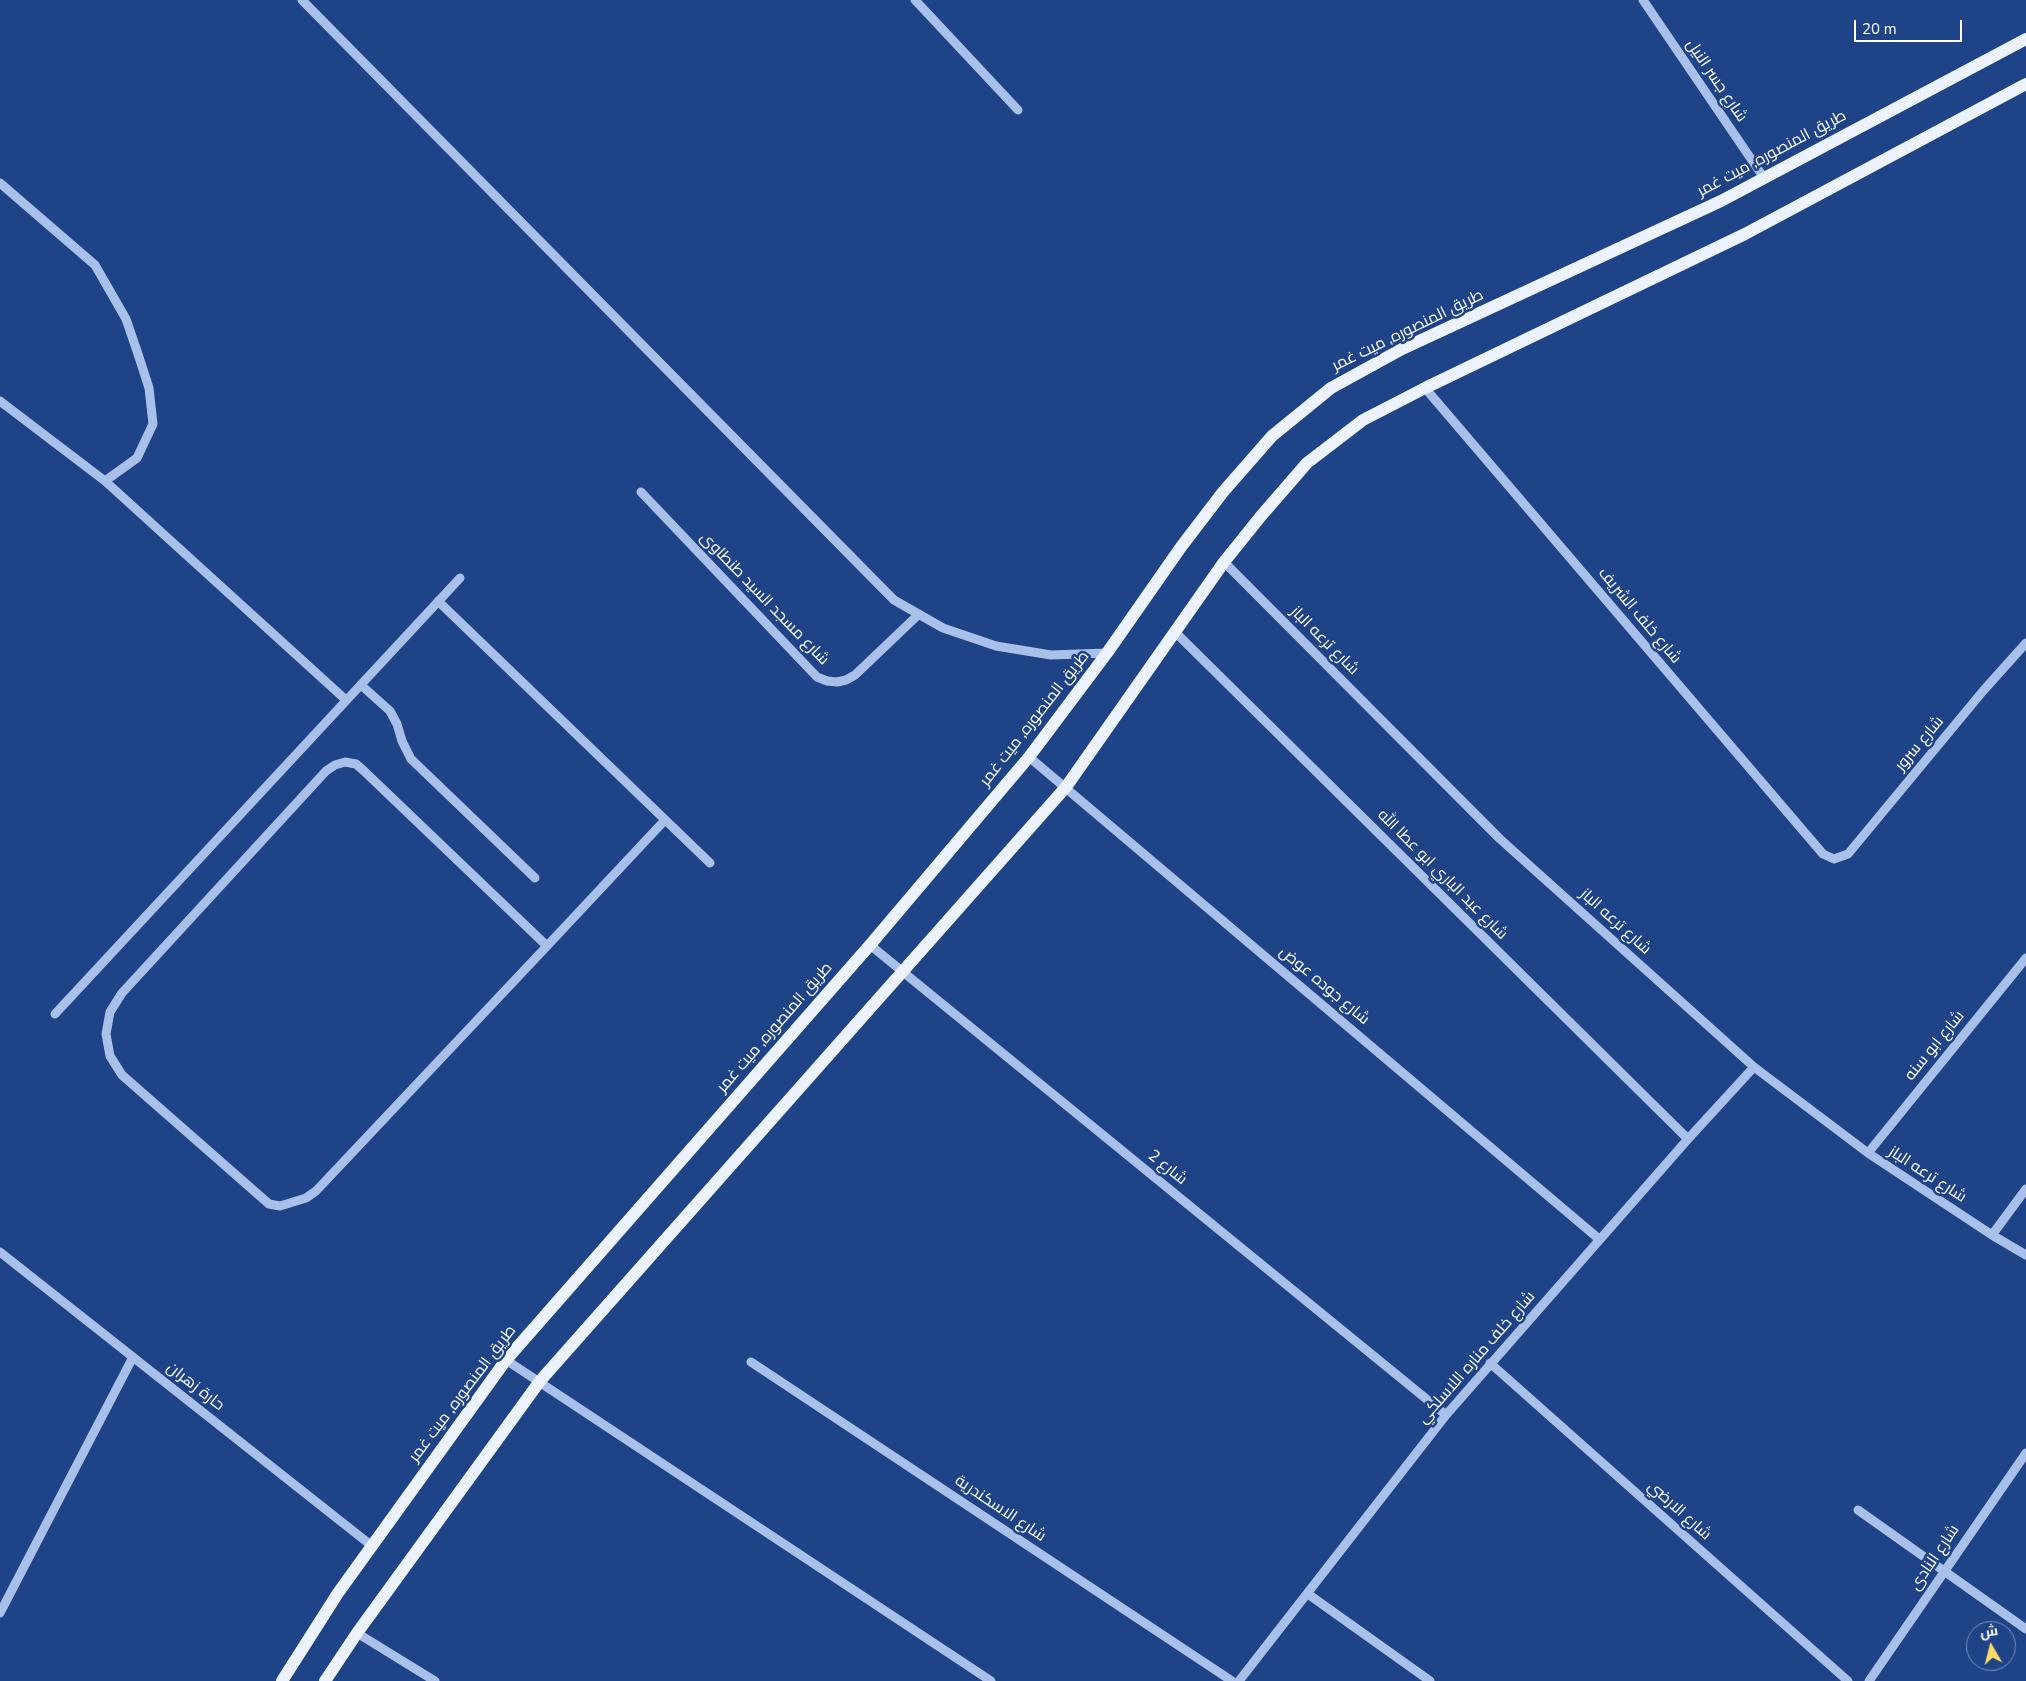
<!DOCTYPE html>
<meta charset="utf-8">
<style>
body{margin:0}
#map{position:relative;width:2026px;height:1681px;overflow:hidden;background:#1f4387;font-family:"Nunito Sans",Cairo,sans-serif}
canvas{display:block}
.north{position:absolute;left:1966px;top:1621px;width:50px;height:50px;box-sizing:border-box;background:#1f4387;border:1px solid #798eb7;border-radius:50%;rotate:352deg;font-size:14px;font-weight:700;line-height:20px;text-align:center;color:#fff}
.north::after{content:'';display:block;margin:auto;width:18px;height:22px;background:#f9dc68;clip-path:polygon(50% 0,100% 100%,50% 72%,0 100%)}
.scale{position:absolute;left:1854px;top:20px;width:108px;height:22px;box-sizing:border-box;border:2px solid #fff;border-top:0;padding-left:6px;font-size:15px;line-height:18px;white-space:nowrap;color:#fff;-webkit-text-stroke:4px #1f4387;paint-order:stroke}
</style>
<div id="map">
<canvas width="2026" height="1681"></canvas>
<div class="north">ش</div>
<div class="scale">20 m</div>
</div>
<script>
const ctx = document.querySelector('canvas').getContext('2d');
ctx.lineJoin = 'round';
function shape(rows) {
  const path = new Path2D();
  for (const r of rows) {
    path.moveTo(r[0], r[1]);
    for (let i = 2; i < r.length; i += 2) path.lineTo(r[i], r[i + 1]);
  }
  return path;
}
function strokePath(path, color, width, dash) {
  ctx.strokeStyle = color;
  ctx.lineWidth = width;
  ctx.lineCap = dash ? 'butt' : 'round';
  ctx.setLineDash(dash || []);
  ctx.stroke(path);
}
function drawText(font, color, halo, rows, align = 'center') {
  ctx.font = font + ' "Nunito Sans",Cairo,sans-serif';
  ctx.lineWidth = 5;
  ctx.setLineDash([]);
  ctx.textBaseline = 'middle';
  ctx.strokeStyle = halo;
  ctx.fillStyle = color;
  for (const [text, x, y, turn = 0] of rows) {
    ctx.save();
    ctx.translate(x, y);
    ctx.rotate((+turn || 0) * Math.PI / 180);
    ctx.textAlign = isNaN(turn) ? turn : align;
    if (halo) ctx.strokeText(text, 0, 0);
    ctx.fillText(text, 0, 0);
    ctx.restore();
  }
}
strokePath(shape([
 [302,0,894,600,943,628,996,646,1051,655,1107,653],
 [915,0,1018,110],
 [1643,0,1764,178],
 [0,183,95,265,126,319,138,354,149,388,153,424,137,458,105,481,346,700],
 [1425,388,1823,854,1834,859,1848,854,1983,691,2026,643],
 [0,401,105,481],
 [641,492,817,677,827,681,837,682,846,680,855,675,919,614],
 [1224,562,1500,839,1754,1067,1868,1153,1992,1235,2026,1255],
 [438,601,710,863],
 [1175,632,1688,1139],
 [361,685,390,711,397,724,402,741,411,759,535,878],
 [1029,757,1599,1239],
 [870,945,1446,1415],
 [547,946,364,771,356,764,345,762,335,765,326,771,122,993,110,1012,106,1034,110,1056,122,1075,269,1204,280,1206,306,1198,316,1191,547,946,665,820],
 [55,1014,460,578],
 [1868,1153,2026,958],
 [1992,1235,2026,1189],
 [0,1252,372,1546],
 [506,1360,991,1681],
 [751,1362,1232,1681],
 [1490,1363,1848,1681],
 [1858,1510,2026,1629],
 [1308,1594,1430,1681],
 [0,1613,133,1357],
 [357,1633,435,1681],
 [1239,1681,1446,1415,1688,1139,1754,1067],
 [1869,1681,2026,1453]
]), '#a8c0ea', 9);
strokePath(shape([
 [282,1681,338,1593,506,1360,870,945,1029,757,1107,653,1181,547,1223,492,1272,436,1331,388,1402,349,1721,201,2026,39],
 [325,1681,357,1633,540,1381,1066,787,1224,562,1261,516,1307,463,1363,420,1425,388,1745,234,2026,84]
]), '#ecf2fe', 12);
drawText('16px', '#fff', '#1f4387', [
 ["شارع جسر النيل",1716,81,56],
 ["طريق المنصوره, ميت غمر",1772,154,-28],
 ["طريق المنصوره, ميت غمر",1408,331,-26],
 ["شارع مسجد السيد طنطاوى",764,599,46],
 ["شارع خلف الشريف",1639,616,50],
 ["شارع ترعه الباز",1324,641,45],
 ["طريق المنصوره, ميت غمر",1035,719,-52],
 ["شارع سرور",1920,744,-50],
 ["شارع عبد الباري ابو عطا الله",1442,875,45],
 ["شارع ترعه الباز",1615,922,42],
 ["شارع جوده عوض",1324,986,40],
 ["طريق المنصوره, ميت غمر",775,1028,-49],
 ["شارع ابو سنه",1935,1046,-51],
 ["شارع 2",1167,1168,39],
 ["شارع ترعه الباز",1927,1175,33],
 ["شارع خلف مناره اللاسلكي",1477,1358,-49],
 ["حارة زهران",195,1387,38],
 ["طريق المنصوره, ميت غمر",463,1394,-53],
 ["شارع الاسكندرية",1000,1509,34],
 ["شارع الارضي",1679,1511,42],
 ["شارع النادى",1935,1558,-56]
]);
</script>
